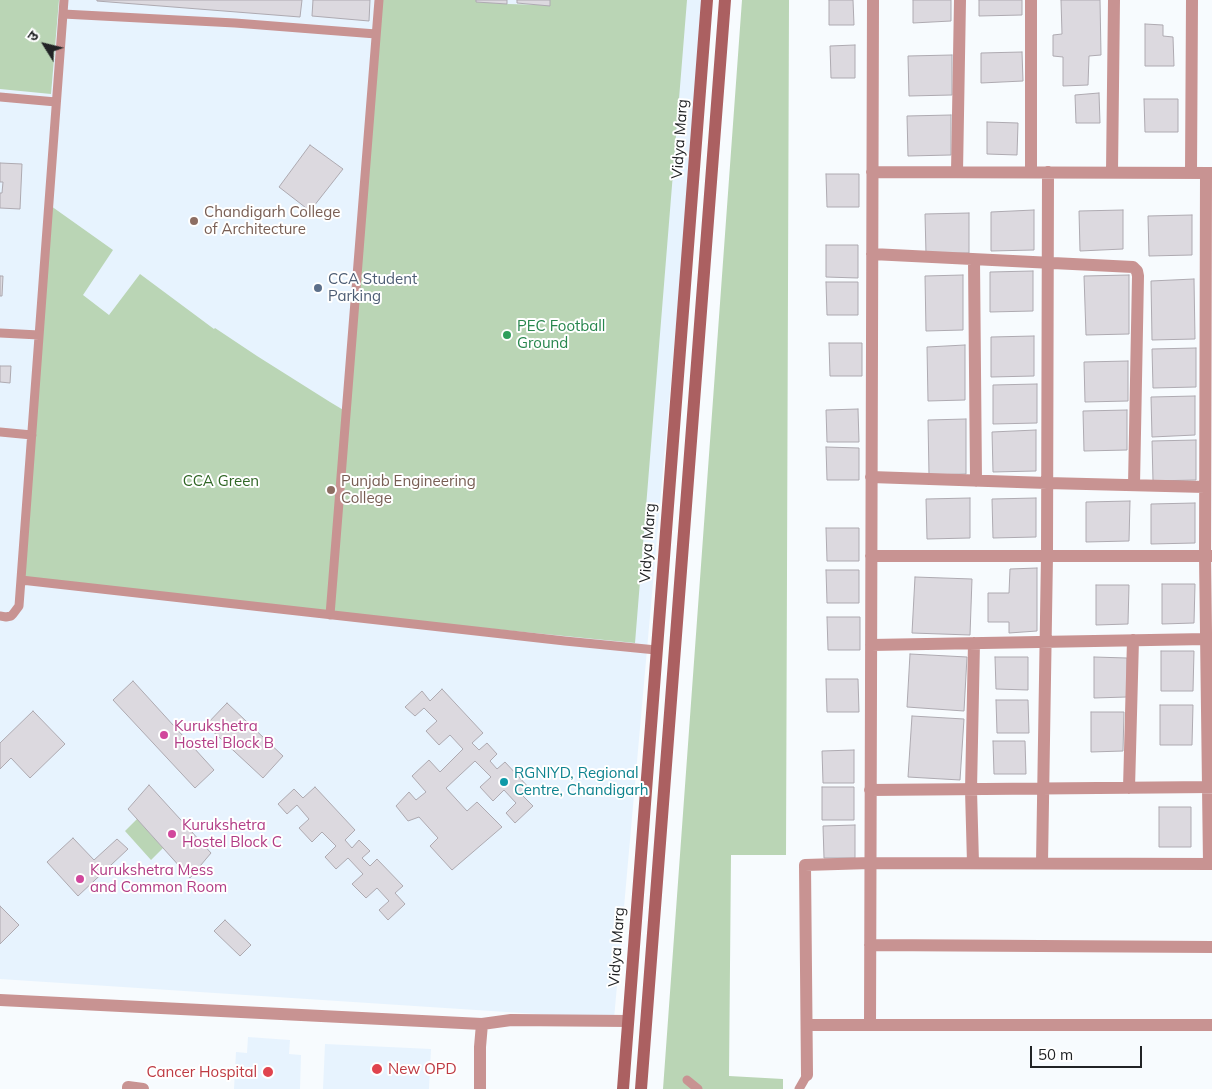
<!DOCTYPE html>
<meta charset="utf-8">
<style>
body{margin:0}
#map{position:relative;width:1212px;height:1089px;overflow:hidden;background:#f7fbfe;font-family:Mulish,"Noto Sans Devanagari",sans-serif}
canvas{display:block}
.north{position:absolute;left:20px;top:20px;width:50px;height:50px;-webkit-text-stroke:4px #fff;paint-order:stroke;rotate:306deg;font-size:14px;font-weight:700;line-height:20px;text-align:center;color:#212325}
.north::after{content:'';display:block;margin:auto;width:18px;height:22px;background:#212325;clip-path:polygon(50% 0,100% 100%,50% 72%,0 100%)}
.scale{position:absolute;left:1030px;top:1046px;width:112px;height:22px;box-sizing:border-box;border:2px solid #212325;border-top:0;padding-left:6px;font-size:15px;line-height:18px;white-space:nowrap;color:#212325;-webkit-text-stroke:4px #fff;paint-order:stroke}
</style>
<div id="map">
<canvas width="1212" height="1089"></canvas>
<div class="north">उ</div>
<div class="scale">50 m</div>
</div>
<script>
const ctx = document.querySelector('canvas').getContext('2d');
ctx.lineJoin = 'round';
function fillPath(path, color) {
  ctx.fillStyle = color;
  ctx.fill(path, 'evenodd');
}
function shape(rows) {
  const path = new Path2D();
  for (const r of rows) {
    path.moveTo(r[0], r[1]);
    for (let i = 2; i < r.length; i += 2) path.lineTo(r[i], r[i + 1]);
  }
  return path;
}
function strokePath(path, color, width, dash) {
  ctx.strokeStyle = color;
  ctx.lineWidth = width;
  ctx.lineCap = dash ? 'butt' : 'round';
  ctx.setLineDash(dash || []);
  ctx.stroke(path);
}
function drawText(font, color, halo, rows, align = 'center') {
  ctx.font = font + ' Mulish,sans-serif';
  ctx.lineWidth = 4;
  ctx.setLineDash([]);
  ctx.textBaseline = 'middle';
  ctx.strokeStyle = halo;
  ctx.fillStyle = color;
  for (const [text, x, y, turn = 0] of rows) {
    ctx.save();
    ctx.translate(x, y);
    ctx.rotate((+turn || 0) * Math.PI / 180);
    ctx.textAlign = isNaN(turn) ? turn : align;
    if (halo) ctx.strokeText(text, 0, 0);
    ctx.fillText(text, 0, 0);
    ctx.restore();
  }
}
fillPath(shape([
 [0,0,705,0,614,1019,0,979],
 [248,1037,290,1040,289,1054,301,1055,300,1089,234,1089,236,1052,247,1053],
 [325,1044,431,1049,429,1089,323,1089]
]), '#e7f3fe');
fillPath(shape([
 [0,0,59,0,51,94,0,89],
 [382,0,476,0,507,4,549,5,550,0,687,0,635,643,332,613],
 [742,0,789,0,786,855,731,855,729,1076,783,1079,783,1089,663,1089],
 [51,206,113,250,83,295,109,315,140,274,214,329,215,328,257,356,330,402,345,411,330,612,23,579],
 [137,819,163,848,151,860,125,831]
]), '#bad5b5');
const building = shape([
 [97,0,302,0,300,17,97,1,97,0],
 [313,0,370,0,369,21,312,16,313,0],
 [476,0,507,0,507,4,476,2,476,0],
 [517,0,550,0,550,6,517,3,517,0],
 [829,0,853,0,854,25,829,25,829,0],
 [913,0,951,0,951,21,913,23,913,0],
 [979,0,1022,0,1022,15,979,16,979,0],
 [1061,0,1100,0,1101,55,1089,56,1088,85,1063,86,1063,57,1053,56,1053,35,1062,34,1061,0],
 [1145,24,1163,25,1163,36,1173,37,1174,66,1145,66,1145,24],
 [855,45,855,78,831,78,830,46,855,45],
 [1022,52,1023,81,981,83,981,53,1022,52],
 [952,55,952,95,909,96,908,56,952,55],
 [1099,93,1100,123,1076,123,1075,95,1099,93],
 [1144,99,1178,99,1178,132,1145,132,1144,99],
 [951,115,951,155,908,156,907,116,951,115],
 [987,122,1018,123,1017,155,987,154,987,122],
 [310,145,343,169,310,211,279,187,310,145],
 [0,163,22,164,20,209,0,208,0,193,2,193,3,182,0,182,0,163],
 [826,174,859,174,859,207,827,207,826,174],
 [1034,210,1034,250,991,251,991,212,1034,210],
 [1123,210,1123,249,1080,251,1079,211,1123,210],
 [969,213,969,253,926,254,925,214,969,213],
 [1192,215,1192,255,1149,256,1148,216,1192,215],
 [826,245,858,245,858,278,826,277,826,245],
 [1033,271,1033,311,990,312,990,272,1033,271],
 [963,275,963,330,926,331,925,276,963,275],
 [1129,275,1129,334,1086,335,1084,276,1129,275],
 [0,276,3,276,2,296,0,296,0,276],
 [1194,279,1195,339,1152,340,1151,281,1194,279],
 [826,282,858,282,858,315,827,315,826,282],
 [1034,336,1034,376,991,377,991,337,1034,336],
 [829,343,862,343,862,376,830,376,829,343],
 [965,345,965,400,928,401,927,347,965,345],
 [1196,348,1196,387,1153,388,1152,349,1196,348],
 [1128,361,1128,401,1085,402,1084,362,1128,361],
 [0,366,11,366,10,383,0,382,0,366],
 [1037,384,1037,423,993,424,993,385,1037,384],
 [1195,396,1195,435,1152,437,1151,397,1195,396],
 [858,409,859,442,827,442,826,410,858,409],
 [1127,410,1127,450,1084,451,1083,411,1127,410],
 [966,419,966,474,929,475,928,420,966,419],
 [1036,430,1036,471,993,472,992,432,1036,430],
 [1196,440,1196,480,1153,481,1152,441,1196,440],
 [826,447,859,448,859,480,827,480,826,447],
 [970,498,970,538,927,539,926,499,970,498],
 [1036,498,1036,537,993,538,992,499,1036,498],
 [1130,501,1129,541,1086,542,1086,502,1130,501],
 [1195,503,1195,543,1151,544,1151,504,1195,503],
 [826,528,859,528,859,561,827,561,826,528],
 [1037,568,1037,631,1009,633,1009,622,988,622,988,593,1009,593,1010,569,1037,568],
 [826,570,859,570,859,603,827,603,826,570],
 [915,577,972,579,970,635,912,633,915,577],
 [1162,584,1195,584,1194,623,1162,624,1162,584],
 [1096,585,1129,585,1128,624,1096,625,1096,585],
 [827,617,860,617,860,650,828,650,827,617],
 [1161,651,1194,651,1193,691,1161,691,1161,651],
 [910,654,967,657,964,711,907,707,910,654],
 [995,657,1028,657,1028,690,996,689,995,657],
 [1094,657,1127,658,1127,697,1094,698,1094,657],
 [826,679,858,679,859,712,827,712,826,679],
 [133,681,214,770,195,788,113,700,133,681],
 [442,689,483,733,472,743,479,750,487,743,497,754,490,761,497,769,505,762,530,789,523,796,533,806,515,823,506,813,516,803,504,790,493,801,480,787,491,777,475,761,446,788,467,811,477,802,502,827,452,870,430,846,438,838,419,817,408,821,396,806,409,792,416,800,426,792,412,776,429,760,440,772,463,749,450,735,439,745,426,731,437,721,424,708,415,716,405,707,422,691,430,701,442,689],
 [996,700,1028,700,1029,733,997,733,996,700],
 [227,703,283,756,263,778,206,725,227,703],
 [1160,705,1193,705,1192,745,1160,745,1160,705],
 [33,711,65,744,30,778,11,758,0,769,0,743,33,711],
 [1091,712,1124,712,1123,751,1091,752,1091,712],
 [912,716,964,719,960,780,908,777,912,716],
 [993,741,1025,741,1026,774,994,774,993,741],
 [854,750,854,783,823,783,822,751,854,750],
 [149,785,211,853,190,878,128,809,149,785],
 [315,787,355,830,345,840,352,848,359,840,370,851,362,858,370,866,377,859,403,886,395,893,405,904,388,920,379,910,389,901,377,888,366,898,352,884,363,874,348,858,336,869,325,857,336,846,322,832,312,842,299,828,309,819,297,805,287,814,278,804,294,789,303,798,315,787],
 [822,787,854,787,854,820,822,820,822,787],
 [1159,807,1191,807,1191,847,1159,847,1159,807],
 [855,825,855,858,824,858,823,826,855,825],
 [73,838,94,860,117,839,128,849,78,896,47,862,73,838],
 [0,906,19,925,0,944,0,906],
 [225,920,251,945,240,956,214,931,225,920]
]);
fillPath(building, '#dcd9df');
strokePath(building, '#aeaab1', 1);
strokePath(shape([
 [63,14,235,23,376,34],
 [0,97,56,102],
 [0,333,39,335],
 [0,432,32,435],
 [21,580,565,641,656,650],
 [330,615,379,0],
 [0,616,6,617,11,616,13,614,19,606,64,0],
 [687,1080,698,1089],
 [799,1089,807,1075]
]), '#c89392', 9);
strokePath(shape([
 [1031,0,1031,172],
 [872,172,1212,173],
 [957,172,960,0],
 [1112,172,1114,0],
 [1191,173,1192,0],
 [1206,173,1205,556,1209,864],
 [872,254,1133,267,1137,271,1138,276,1134,485],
 [974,260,976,481],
 [871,477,1047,483,1205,487],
 [871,556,1212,556],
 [871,645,1206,639],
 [1129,788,1133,640],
 [870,790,1212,787],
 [973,863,971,790,974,643],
 [1042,863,1047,556,1048,172],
 [870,945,1212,947],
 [0,1000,482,1024],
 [807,1025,1212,1025],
 [870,1025,873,0],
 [807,1075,805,865,870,863,1212,864],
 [128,1089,128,1087,143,1089],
 [480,1089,480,1047,482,1024,511,1020,628,1021]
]), '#c89392', 12);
strokePath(shape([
 [623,1089,707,0],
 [641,1089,725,0]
]), '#ab6061', 12);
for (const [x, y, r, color] of [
 [194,221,5,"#8d6e63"],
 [318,288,5,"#5c6f8a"],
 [507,335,5,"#2e9e5b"],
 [331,490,5,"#8d6e63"],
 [164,735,5,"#d1479c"],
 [504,782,5,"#0f9aa8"],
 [172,834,5,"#d1479c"],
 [80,879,5,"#d1479c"],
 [377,1069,6,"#e0444e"],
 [268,1072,6,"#e0444e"]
]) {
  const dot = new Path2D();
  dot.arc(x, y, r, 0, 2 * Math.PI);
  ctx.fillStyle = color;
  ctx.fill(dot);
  strokePath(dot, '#fff', 2);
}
drawText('15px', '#212325', '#fff', [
 ["Vidya Marg",680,139,-86],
 ["Vidya Marg",648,543,-86],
 ["Vidya Marg",617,947,-86]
]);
drawText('15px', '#785e54', '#fff', [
 ["Chandigarh College",204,212],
 ["of Architecture",204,229],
 ["Punjab Engineering",341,481],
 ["College",341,498]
], 'left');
drawText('15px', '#4e5e75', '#fff', [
 ["CCA Student",328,279],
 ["Parking",328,296]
], 'left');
drawText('15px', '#27864d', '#fff', [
 ["PEC Football",517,326],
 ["Ground",517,343]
], 'left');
drawText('15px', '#306625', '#fff', [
 ["CCA Green",221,481]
]);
drawText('15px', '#b23c85', '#fff', [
 ["Kurukshetra",174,726],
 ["Hostel Block B",174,743],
 ["Kurukshetra",182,825],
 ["Hostel Block C",182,842],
 ["Kurukshetra Mess",90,870],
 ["and Common Room",90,887]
], 'left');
drawText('15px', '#0d838f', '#fff', [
 ["RGNIYD, Regional",514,773],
 ["Centre, Chandigarh",514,790]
], 'left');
drawText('15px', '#be3a42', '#fff', [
 ["New OPD",388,1069],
 ["Cancer Hospital",257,1072,"right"]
], 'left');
</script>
